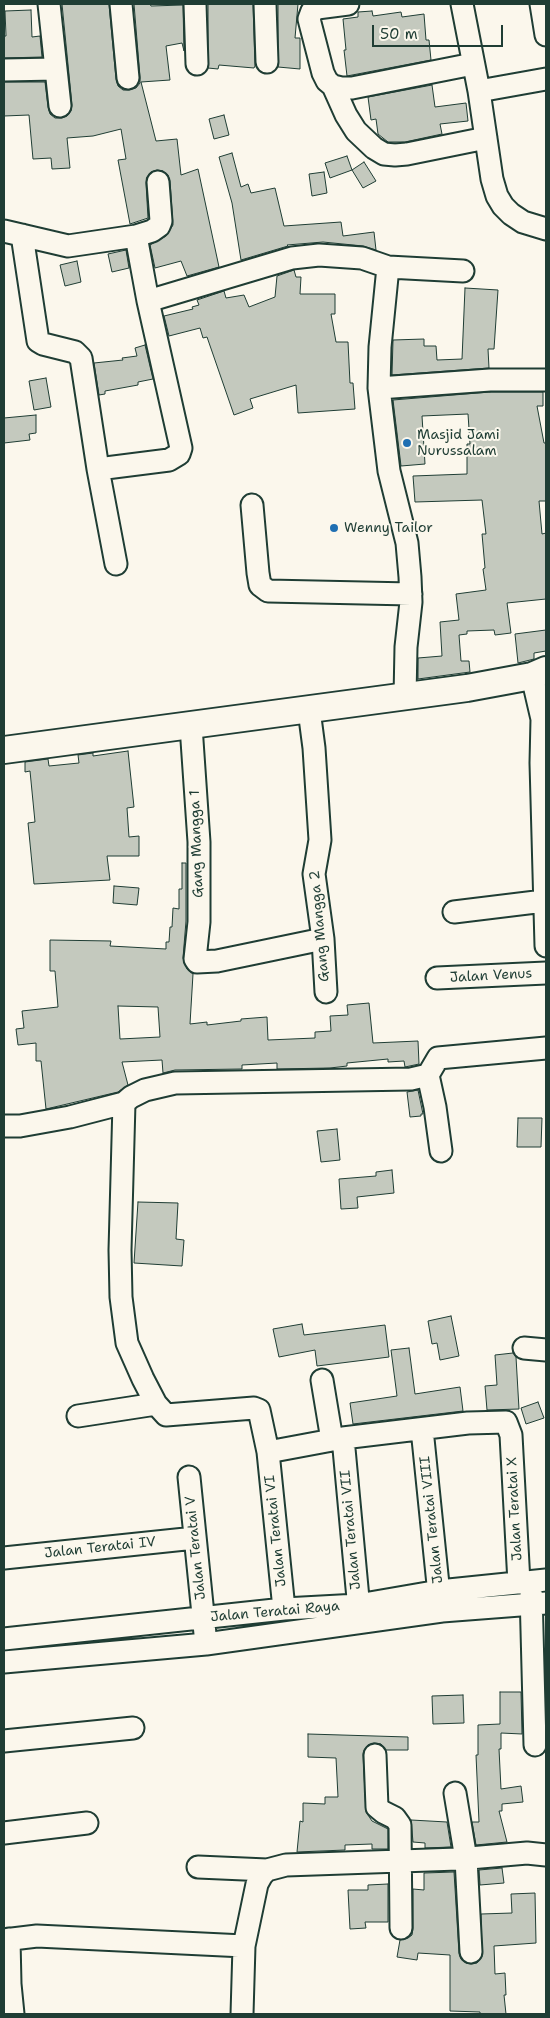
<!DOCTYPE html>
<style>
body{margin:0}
#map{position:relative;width:550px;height:2018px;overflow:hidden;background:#fbf7ec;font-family:"Shantell Sans",sans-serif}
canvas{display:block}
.frame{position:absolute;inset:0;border:5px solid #1f3d34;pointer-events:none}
.scale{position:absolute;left:372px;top:25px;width:131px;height:22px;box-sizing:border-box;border:2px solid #1f3d34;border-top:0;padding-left:6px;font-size:15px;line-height:18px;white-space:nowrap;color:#1f3d34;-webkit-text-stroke:4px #fbf7ec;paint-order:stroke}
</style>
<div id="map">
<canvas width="550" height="2018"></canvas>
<div class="frame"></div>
<div class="scale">50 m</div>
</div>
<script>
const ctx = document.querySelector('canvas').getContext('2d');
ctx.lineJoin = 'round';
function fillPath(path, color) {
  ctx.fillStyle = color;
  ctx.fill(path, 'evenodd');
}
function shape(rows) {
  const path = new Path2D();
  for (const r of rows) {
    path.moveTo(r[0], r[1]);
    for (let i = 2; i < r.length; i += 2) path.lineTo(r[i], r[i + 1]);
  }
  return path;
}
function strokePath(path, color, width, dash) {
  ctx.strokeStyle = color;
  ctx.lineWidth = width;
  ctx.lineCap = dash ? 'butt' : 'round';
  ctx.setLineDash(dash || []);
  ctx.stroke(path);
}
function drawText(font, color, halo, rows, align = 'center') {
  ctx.font = font + ' "Shantell Sans",sans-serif';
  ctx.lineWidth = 4;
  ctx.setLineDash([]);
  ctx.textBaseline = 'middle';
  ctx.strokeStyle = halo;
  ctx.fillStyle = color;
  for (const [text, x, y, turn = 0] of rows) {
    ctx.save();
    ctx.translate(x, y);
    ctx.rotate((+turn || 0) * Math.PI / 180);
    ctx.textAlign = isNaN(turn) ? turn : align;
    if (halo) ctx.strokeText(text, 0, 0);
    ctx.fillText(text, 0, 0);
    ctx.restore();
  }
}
const building = shape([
 [62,4,109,4,116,79,118,86,123,90,129,90,136,88,140,83,140,77,134,4,150,4,151,6,183,5,184,51,182,43,166,46,170,80,141,82,156,141,177,139,181,175,198,169,219,267,187,276,181,261,155,268,150,245,166,236,173,225,170,181,168,175,163,171,157,170,151,172,147,177,146,183,148,218,130,224,118,160,126,159,121,129,93,136,67,138,70,168,52,169,51,158,33,159,29,115,4,116,4,82,45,82,48,107,50,114,55,118,62,118,67,116,71,111,72,105,62,4],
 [208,4,253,4,255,66,254,68,219,65,218,69,208,68,208,4],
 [278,4,298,4,295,38,300,38,300,69,278,67,278,4],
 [31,10,32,37,40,36,42,57,4,58,4,36,6,36,5,11,31,10],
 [372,11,373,16,401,12,402,17,424,14,426,40,429,40,431,60,347,76,344,50,346,50,343,19,358,17,358,12,372,11],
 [432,85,435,107,466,103,468,121,440,124,442,134,405,142,388,142,378,134,376,119,371,120,368,97,432,85],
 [224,115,229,135,214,139,209,119,224,115],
 [232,153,241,187,248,184,251,193,275,188,284,226,341,222,343,236,374,232,376,250,363,246,323,242,287,245,288,246,241,260,232,203,219,157,232,153],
 [347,156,352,170,330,178,325,163,347,156],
 [364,162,376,181,363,188,352,170,364,162],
 [324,172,327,193,312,196,309,174,324,172],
 [126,250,129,268,112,272,108,254,126,250],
 [77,261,81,282,65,286,60,265,77,261],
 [294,270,296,277,301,277,300,294,335,294,335,314,331,314,336,342,348,342,350,383,353,383,355,409,298,413,296,385,250,399,253,408,234,415,207,337,203,338,200,328,169,336,164,316,193,309,192,307,199,305,197,300,224,291,226,298,244,295,249,307,275,297,277,276,294,270],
 [465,288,498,290,494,349,488,349,489,368,392,375,393,340,424,339,424,346,436,346,437,360,462,359,465,288],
 [145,345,153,379,138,382,138,385,105,391,105,394,99,395,94,363,123,360,122,358,137,356,135,348,145,345],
 [46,378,51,407,34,410,29,381,46,378],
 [490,392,543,392,543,406,537,406,544,443,546,443,546,501,539,501,542,534,546,533,546,599,507,603,511,633,495,635,494,630,467,631,467,634,459,635,461,661,469,661,470,672,418,679,418,658,442,656,440,622,459,620,456,594,486,590,483,569,485,568,482,534,486,534,482,500,415,502,413,476,467,474,467,444,470,444,468,414,422,416,425,464,401,466,393,400,490,392],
 [36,415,36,433,29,434,30,440,4,443,4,418,36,415],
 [546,630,546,651,534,653,534,659,518,663,515,634,546,630],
 [128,751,134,807,127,808,129,837,139,836,139,856,107,856,110,880,34,884,28,823,35,822,30,771,25,772,25,762,48,759,49,766,79,763,78,755,93,753,93,756,128,751],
 [182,863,186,863,186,921,183,958,187,969,193,974,190,1024,207,1022,207,1025,241,1021,241,1019,267,1017,268,1040,315,1038,315,1032,331,1031,330,1016,348,1015,347,1005,369,1003,373,1043,418,1041,419,1064,405,1067,404,1061,388,1062,388,1059,347,1063,347,1066,330,1068,277,1069,277,1063,242,1065,242,1069,175,1070,163,1073,162,1060,122,1062,128,1085,118,1092,46,1109,41,1061,36,1061,36,1043,18,1045,16,1029,24,1028,22,1011,58,1007,55,971,50,971,50,940,111,941,110,946,166,949,166,942,169,942,170,927,172,927,173,908,179,909,179,889,182,889,182,863],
 [118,1006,158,1007,160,1037,120,1039,118,1006],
 [114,886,139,888,137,905,113,903,114,886],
 [418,1090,423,1114,421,1114,421,1116,410,1117,407,1092,418,1090],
 [518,1118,542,1118,541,1147,517,1147,518,1118],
 [337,1129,340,1160,321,1162,317,1131,337,1129],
 [392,1170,394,1193,357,1197,358,1208,341,1209,339,1179,376,1176,376,1172,392,1170],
 [138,1202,178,1203,176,1239,184,1240,182,1266,134,1263,138,1202],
 [451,1316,459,1356,440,1360,437,1343,432,1344,428,1321,451,1316],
 [302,1324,304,1335,385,1325,389,1357,317,1366,315,1350,279,1357,273,1329,302,1324],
 [409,1348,415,1394,460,1387,463,1411,353,1424,350,1403,397,1396,391,1350,409,1348],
 [513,1353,516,1357,519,1409,487,1410,485,1386,497,1385,495,1355,513,1353],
 [538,1402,544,1418,526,1424,521,1408,538,1402],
 [500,1692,521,1692,522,1734,501,1733,501,1749,499,1749,501,1789,521,1786,523,1802,502,1804,502,1811,499,1811,507,1842,476,1845,472,1822,479,1822,476,1755,478,1755,478,1725,500,1724,500,1692],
 [463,1695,464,1723,433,1724,432,1696,463,1695],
 [308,1734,408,1737,408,1750,386,1750,381,1744,374,1743,368,1745,364,1750,363,1755,366,1812,372,1821,388,1829,388,1849,372,1849,372,1844,345,1845,345,1850,297,1852,300,1821,303,1822,303,1803,325,1804,325,1797,338,1797,336,1758,308,1757,308,1734],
 [411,1820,447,1822,451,1847,425,1848,425,1843,413,1842,411,1820],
 [502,1868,504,1883,480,1885,479,1870,502,1868],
 [454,1872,459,1953,461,1959,466,1963,471,1964,477,1963,482,1957,481,1914,512,1913,511,1894,535,1893,536,1943,494,1946,495,1974,505,1973,506,1995,504,1995,506,2014,480,2014,480,2012,450,2011,450,1955,418,1953,417,1960,397,1957,400,1940,408,1938,412,1935,413,1928,413,1889,424,1890,424,1873,454,1872],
 [388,1884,388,1922,365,1922,366,1928,350,1929,348,1890,368,1890,368,1885,388,1884]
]);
fillPath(building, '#c4c9be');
strokePath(building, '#1f3d34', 1);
const minor = shape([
 [49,4,60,106],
 [121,4,128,78],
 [195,4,197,64],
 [265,4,267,62],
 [348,4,317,8,312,11,309,19,323,73,327,81,333,86,341,88,352,88,473,64],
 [462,4,479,91,492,179,497,196,503,206,511,214,523,222,546,229],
 [541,4,546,35],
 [4,70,56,69],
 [333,86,346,115,356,131,374,148,384,154,395,155,407,154,486,138],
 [479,91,546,79],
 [4,231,68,246,136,236,152,231,159,226,161,221,158,182],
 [22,235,38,341,43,344,75,352,81,358,98,469,116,564],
 [388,267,380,347,379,388,389,471,407,543,410,577,411,602,406,647,405,697],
 [148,301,292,258,319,255,362,258,388,267,463,271],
 [379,388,490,380,546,380],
 [98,469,169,460,179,454,181,448,148,301,136,236],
 [252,505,258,573,260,585,268,591,411,594],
 [532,676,542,719,541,763,546,946],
 [309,710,314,748,320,840,314,874,323,939,326,992],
 [191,726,199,842,199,922,195,959,197,962,217,961,323,939],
 [454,912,544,901],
 [437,978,546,973],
 [428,1075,435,1107,441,1151],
 [124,1103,120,1250,121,1297,127,1343,143,1379,156,1404,166,1415,254,1408,259,1410,268,1452,284,1609],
 [4,1126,20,1126,70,1117,124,1103,131,1097,145,1090,175,1083,411,1079,428,1075,438,1058,546,1048],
 [524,1348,546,1350],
 [322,1380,332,1440],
 [78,1416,156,1404],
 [422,1429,440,1604],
 [343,1438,360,1620],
 [268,1452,343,1438,468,1423,506,1422,511,1435,519,1583],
 [189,1477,205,1634],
 [4,1558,195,1538],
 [531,1592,535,1745],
 [4,1639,284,1609,358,1605,439,1591,546,1580],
 [4,1662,206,1644,442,1611,546,1603],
 [4,1741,133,1728],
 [375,1755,377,1807,383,1812,395,1818,400,1825,401,1928],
 [455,1793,466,1859,471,1952],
 [4,1833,87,1823],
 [198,1867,267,1870],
 [9,1939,10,1984,13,2014],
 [4,1940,37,1936,244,1946],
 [242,2014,244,1946,257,1884,262,1875,267,1870,286,1865,458,1859,527,1853,546,1855]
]);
const tertiary = shape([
 [4,750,467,688,532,676,546,670]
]);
strokePath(minor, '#1f3d34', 25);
strokePath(tertiary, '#1f3d34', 30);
strokePath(minor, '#fbf7ec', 21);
strokePath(tertiary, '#fbf7ec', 26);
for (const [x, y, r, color] of [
 [407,443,5,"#1f6fb2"],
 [334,528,5,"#1f6fb2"]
]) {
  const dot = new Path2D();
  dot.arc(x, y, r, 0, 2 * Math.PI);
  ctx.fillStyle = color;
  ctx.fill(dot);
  strokePath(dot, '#fbf7ec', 2);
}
drawText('14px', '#1f3d34', '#fbf7ec', [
 ["Masjid Jami",417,435],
 ["Nurussalam",417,451],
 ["Wenny Tailor",344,528]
], 'left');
drawText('14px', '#1f3d34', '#fbf7ec', [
 ["Gang Mangga 1",197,844,-92],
 ["Gang Mangga 2",320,926,-95],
 ["Jalan Venus",491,976,-3],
 ["Jalan Teratai X",515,1509,-93],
 ["Jalan Teratai VIII",432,1520,-96],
 ["Jalan Teratai VII",351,1530,-95],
 ["Jalan Teratai VI",276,1531,-96],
 ["Jalan Teratai IV",100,1548,-6],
 ["Jalan Teratai V",196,1548,-96],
 ["Jalan Teratai Raya",275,1612,-5]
]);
</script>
